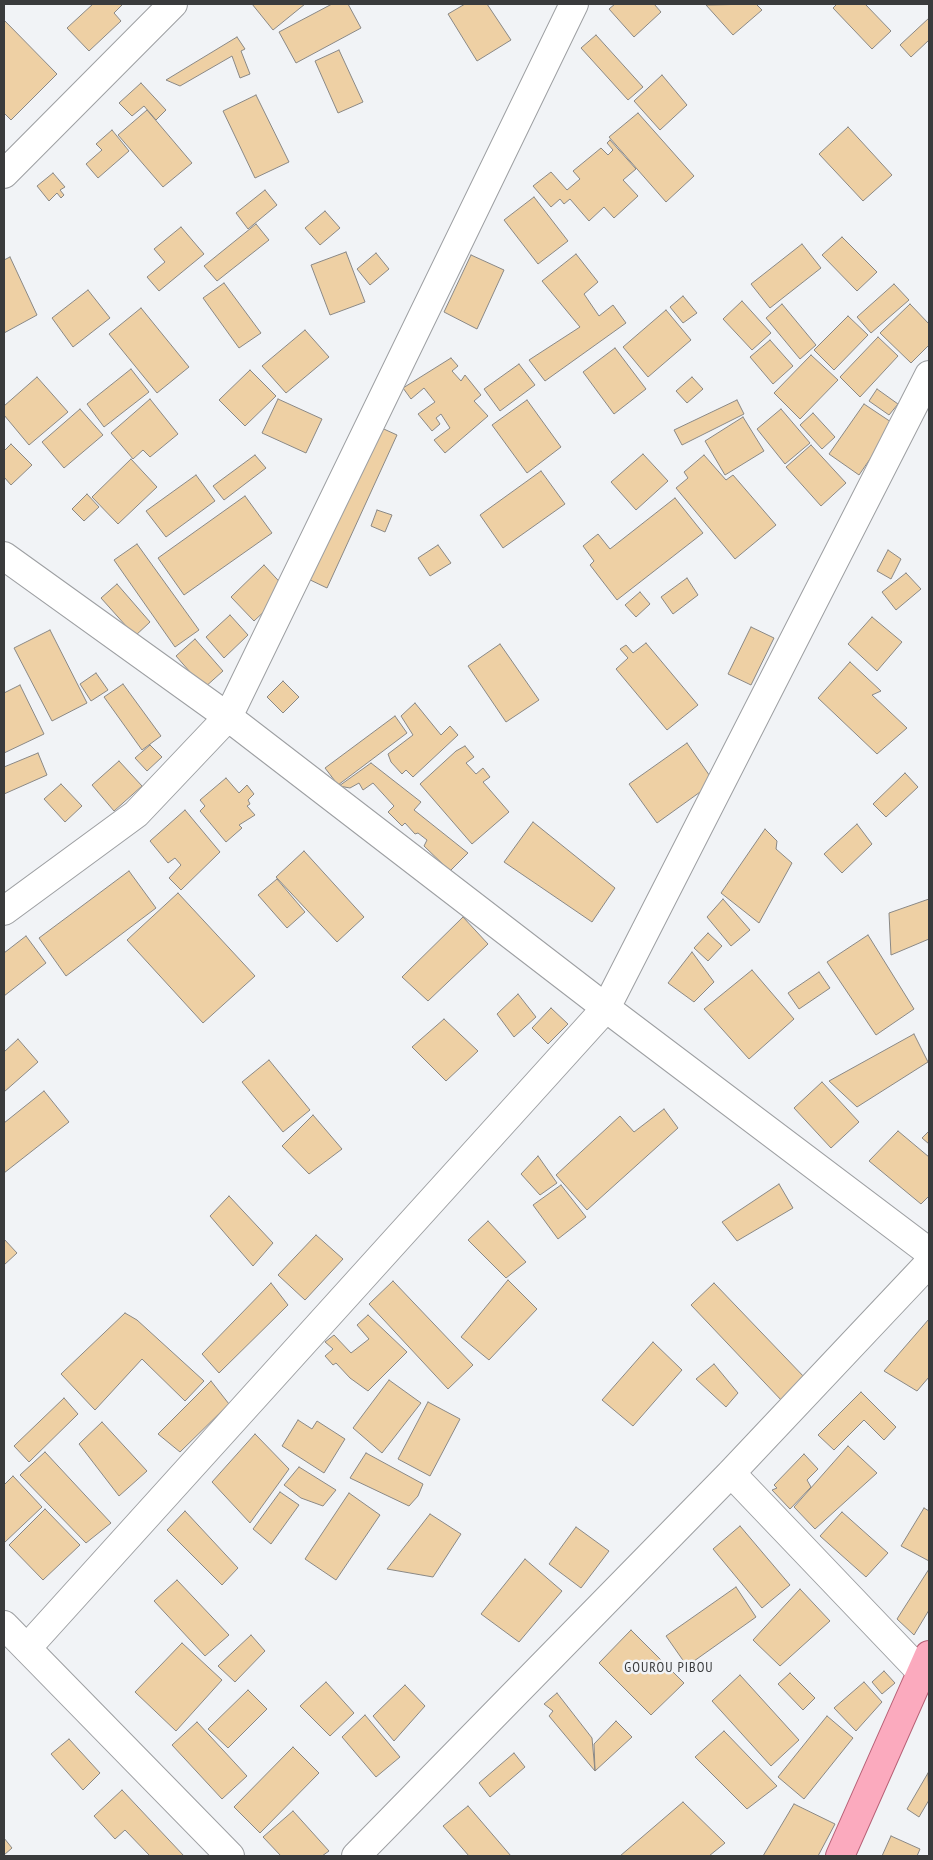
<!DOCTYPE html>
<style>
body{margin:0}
#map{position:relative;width:933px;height:1860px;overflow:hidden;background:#f1f3f6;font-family:"PT Sans Narrow",sans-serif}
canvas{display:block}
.frame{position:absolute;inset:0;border:5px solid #3a3b3c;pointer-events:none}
</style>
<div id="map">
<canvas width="933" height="1860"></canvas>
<div class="frame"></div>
</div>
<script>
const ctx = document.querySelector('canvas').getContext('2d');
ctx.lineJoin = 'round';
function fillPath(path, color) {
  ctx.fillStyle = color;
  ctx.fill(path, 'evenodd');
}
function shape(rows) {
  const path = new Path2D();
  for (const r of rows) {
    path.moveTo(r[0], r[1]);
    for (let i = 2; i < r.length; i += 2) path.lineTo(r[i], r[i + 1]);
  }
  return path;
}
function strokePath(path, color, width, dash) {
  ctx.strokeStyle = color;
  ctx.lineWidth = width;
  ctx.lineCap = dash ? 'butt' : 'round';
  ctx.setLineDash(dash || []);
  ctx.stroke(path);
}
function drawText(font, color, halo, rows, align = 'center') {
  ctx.font = font + ' "PT Sans Narrow",sans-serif';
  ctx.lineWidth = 5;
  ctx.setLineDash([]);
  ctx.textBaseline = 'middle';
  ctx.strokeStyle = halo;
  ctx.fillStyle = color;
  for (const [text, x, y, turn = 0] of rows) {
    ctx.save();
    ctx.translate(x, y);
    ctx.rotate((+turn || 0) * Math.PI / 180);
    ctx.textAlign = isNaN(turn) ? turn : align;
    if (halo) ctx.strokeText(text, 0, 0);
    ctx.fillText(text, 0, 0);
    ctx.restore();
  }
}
const building = shape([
 [93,4,123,4,114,13,121,21,89,51,67,28,93,4],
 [252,4,305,4,273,30,252,4],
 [332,4,348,4,361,28,296,63,279,32,332,4],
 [465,4,487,4,511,40,477,61,448,14,465,4],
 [615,4,654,4,661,12,634,37,609,9,615,4],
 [756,4,762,10,733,35,706,5,756,4],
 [837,4,865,4,891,31,872,49,833,8,837,4],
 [929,18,929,40,911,57,900,45,929,18],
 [4,20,57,74,11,120,4,113,4,20],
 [596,35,643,87,628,100,581,48,596,35],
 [237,37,245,49,241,51,250,74,240,78,232,56,180,86,166,80,237,37],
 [339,50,363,102,338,113,315,61,339,50],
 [662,75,687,105,660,130,634,101,662,75],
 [141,83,166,110,156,120,144,106,132,116,119,103,141,83],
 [256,95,289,162,255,178,223,111,256,95],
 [147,110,192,163,163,187,118,135,147,110],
 [638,113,694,176,666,202,609,137,638,113],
 [848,127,892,175,863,201,819,154,848,127],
 [112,130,129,151,98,178,86,164,102,150,96,144,112,130],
 [610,140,636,169,623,180,638,196,614,218,604,207,589,221,570,199,564,204,560,199,551,207,533,186,551,172,567,190,580,179,573,171,601,148,608,155,613,150,607,143,610,140],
 [53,173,65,187,60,190,64,195,61,198,57,193,49,201,37,186,53,173],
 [265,190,277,205,248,229,236,213,265,190],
 [534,197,568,241,538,264,504,220,534,197],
 [325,211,340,228,320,245,305,228,325,211],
 [256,224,269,240,217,281,204,266,256,224],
 [181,227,204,254,159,291,147,277,165,262,154,249,181,227],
 [842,237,877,272,857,291,822,255,842,237],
 [802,244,821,268,770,308,751,284,802,244],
 [346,252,365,302,330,315,311,265,346,252],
 [376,253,389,269,370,285,357,269,376,253],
 [576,254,598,282,584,294,599,316,613,305,626,323,545,381,529,360,580,327,542,281,576,254],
 [471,255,504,270,477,329,444,312,471,255],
 [10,257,37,315,4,333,4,260,10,257],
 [224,283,261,333,239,348,203,298,224,283],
 [894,284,909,300,871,333,857,317,894,284],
 [88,290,110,318,73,347,52,318,88,290],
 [683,296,697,313,683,323,670,307,683,296],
 [742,301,771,333,752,350,723,319,742,301],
 [782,304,816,345,800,359,766,318,782,304],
 [910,304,929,324,929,345,911,363,880,333,910,304],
 [141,308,189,367,157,393,109,334,141,308],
 [666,310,691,340,648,377,623,347,666,310],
 [848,316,868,335,834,370,814,350,848,316],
 [305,330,329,357,286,393,262,366,305,330],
 [878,337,898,356,860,397,840,377,878,337],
 [770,340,793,366,773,384,750,357,770,340],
 [615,348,646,389,614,414,583,372,615,348],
 [811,355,838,380,800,419,774,393,811,355],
 [451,358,458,366,452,371,461,381,465,375,481,395,474,401,488,416,445,453,434,440,450,428,441,414,436,418,440,424,432,431,418,414,435,402,424,388,411,399,403,388,451,358],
 [519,364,535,385,500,411,484,389,519,364],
 [131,369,149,392,104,427,87,404,131,369],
 [250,370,276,396,245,426,219,400,250,370],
 [37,377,68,412,29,445,4,415,4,406,37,377],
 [692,377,703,389,687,403,676,391,692,377],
 [877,389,898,404,889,415,869,401,877,389],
 [150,399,178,434,150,457,143,450,133,459,111,433,150,399],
 [278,399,322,419,306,453,262,433,278,399],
 [527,400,561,447,527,473,492,425,527,400],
 [737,400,744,414,682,445,674,430,737,400],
 [864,404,894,424,859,475,829,454,864,404],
 [80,409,103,435,64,468,42,442,80,409],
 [781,409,810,443,785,464,757,429,781,409],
 [813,413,835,437,822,449,800,425,813,413],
 [743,417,764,451,725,475,705,441,743,417],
 [375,425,397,435,327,588,304,577,375,425],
 [11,444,32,465,11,485,4,477,4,451,11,444],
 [811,445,846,483,821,506,786,467,811,445],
 [643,454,668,481,636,510,611,482,643,454],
 [255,455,266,468,224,500,213,486,255,455],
 [704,455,726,480,733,475,776,525,735,559,676,488,688,478,684,472,704,455],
 [131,459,157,487,118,524,92,497,131,459],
 [541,471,565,504,503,548,480,515,541,471],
 [196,475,215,501,166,537,146,511,196,475],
 [87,494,99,507,84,521,72,509,87,494],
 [245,496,272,533,184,595,158,558,245,496],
 [675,498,703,533,617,600,590,565,594,561,583,546,598,534,610,549,675,498],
 [377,510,392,515,385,532,371,526,377,510],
 [137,544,199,630,175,647,114,560,137,544],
 [438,545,451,563,430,576,418,558,438,545],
 [888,550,901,559,891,579,877,571,888,550],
 [264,565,287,590,254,621,231,597,264,565],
 [906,573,921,589,896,610,882,592,906,573],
 [687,578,698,595,673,614,661,597,687,578],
 [117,584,150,622,135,636,101,598,117,584],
 [640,592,650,604,636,617,625,605,640,592],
 [230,615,248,635,224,658,206,637,230,615],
 [872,617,902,642,877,671,848,644,872,617],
 [751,627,774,638,751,685,728,674,751,627],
 [50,630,87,703,52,721,14,648,50,630],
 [195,639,223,671,204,688,176,656,195,639],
 [646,643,698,705,667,730,616,669,628,658,620,649,626,645,633,653,646,643],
 [500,644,539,700,506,722,468,666,500,644],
 [850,662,881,691,872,695,907,728,877,754,818,698,850,662],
 [96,673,108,690,91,701,80,684,96,673],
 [283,681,299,697,283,713,267,697,283,681],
 [123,684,161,736,142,750,104,697,123,684],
 [20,685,44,734,4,753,4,693,20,685],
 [415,703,441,735,450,726,458,735,413,777,406,770,402,774,391,762,388,754,413,735,401,716,415,703],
 [395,716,407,733,338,785,325,768,395,716],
 [687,743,714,782,657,823,629,784,687,743],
 [150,745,162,757,147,771,135,758,150,745],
 [465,746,474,757,466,763,476,774,483,768,490,777,483,782,509,812,472,844,420,784,456,751,465,746],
 [38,753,47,775,4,794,4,767,38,753],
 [119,761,142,786,114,811,92,785,119,761],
 [371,763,421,802,414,810,468,853,450,871,424,846,427,840,418,833,415,834,405,823,402,826,388,812,394,806,373,783,363,790,359,783,350,788,339,786,371,763],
 [905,773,918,787,886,817,873,804,905,773],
 [226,778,239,793,247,785,254,794,248,800,250,804,247,806,255,815,239,825,242,828,226,842,200,811,205,806,200,800,226,778],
 [61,784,82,806,65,822,44,799,61,784],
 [185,810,220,852,181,890,169,878,181,865,175,858,168,863,150,841,185,810],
 [533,822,615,888,592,922,504,862,533,822],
 [857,824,872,844,842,873,824,854,857,824],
 [765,829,777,841,776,849,792,863,759,923,721,893,765,829],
 [304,851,364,917,337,942,276,877,304,851],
 [129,871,156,908,66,976,39,938,129,871],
 [277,879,305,912,287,928,258,895,277,879],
 [178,893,255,976,203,1023,127,940,178,893],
 [723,899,750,930,731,946,707,917,723,899],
 [929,899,929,939,891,955,889,913,929,899],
 [463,917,488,944,428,1001,402,977,463,917],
 [708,933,722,946,708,961,694,948,708,933],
 [868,935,914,1009,876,1035,827,962,868,935],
 [26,936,46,963,4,996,4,953,26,936],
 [692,952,714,982,694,1002,668,983,692,952],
 [752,970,794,1019,749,1059,704,1009,752,970],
 [819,972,830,988,799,1009,788,993,819,972],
 [518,994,536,1017,514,1037,497,1014,518,994],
 [551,1008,568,1024,548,1044,532,1028,551,1008],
 [444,1019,478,1051,446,1081,412,1047,444,1019],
 [914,1034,928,1062,857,1107,829,1081,914,1034],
 [18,1039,38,1062,4,1092,4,1052,18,1039],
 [269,1060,310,1110,283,1132,242,1082,269,1060],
 [822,1082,859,1122,831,1148,794,1108,822,1082],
 [44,1091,69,1122,4,1173,4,1123,44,1091],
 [664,1109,678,1128,587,1210,556,1175,620,1116,634,1132,664,1109],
 [313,1115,342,1149,309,1174,282,1146,313,1115],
 [898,1131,929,1157,929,1196,921,1204,869,1161,898,1131],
 [929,1131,929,1144,922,1138,929,1131],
 [538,1156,557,1183,540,1195,521,1174,538,1156],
 [779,1184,793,1208,737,1241,722,1222,779,1184],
 [561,1185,586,1217,558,1239,533,1205,561,1185],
 [229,1196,273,1243,253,1266,210,1216,229,1196],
 [488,1221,526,1262,506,1278,468,1240,488,1221],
 [316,1235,343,1259,305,1300,278,1275,316,1235],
 [4,1239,17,1253,4,1265,4,1239],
 [508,1280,537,1309,489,1360,461,1337,508,1280],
 [393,1281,473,1365,448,1389,369,1304,393,1281],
 [271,1283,288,1305,219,1373,202,1354,271,1283],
 [714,1283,806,1379,783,1402,691,1305,714,1283],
 [125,1313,137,1320,204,1381,185,1401,142,1359,95,1410,61,1374,125,1313],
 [368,1315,407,1352,368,1391,350,1378,336,1363,333,1365,325,1356,333,1349,325,1342,334,1335,351,1353,369,1339,357,1325,368,1315],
 [929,1319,929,1377,917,1391,884,1371,929,1319],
 [653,1342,682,1370,633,1426,602,1400,653,1342],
 [714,1364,738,1393,726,1407,696,1379,714,1364],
 [389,1380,421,1403,382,1453,353,1428,389,1380],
 [211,1381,229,1404,180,1452,158,1434,211,1381],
 [861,1392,896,1427,884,1440,864,1420,834,1450,818,1435,861,1392],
 [64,1398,78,1414,29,1462,14,1446,64,1398],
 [428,1402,460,1419,430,1476,398,1459,428,1402],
 [298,1420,312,1429,317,1421,345,1439,324,1473,282,1446,298,1420],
 [102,1422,147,1471,119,1496,79,1444,102,1422],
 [255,1434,289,1469,250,1523,212,1482,255,1434],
 [848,1446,877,1473,815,1529,794,1507,848,1446],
 [45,1452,111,1523,86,1543,20,1475,45,1452],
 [366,1453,423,1484,418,1496,409,1506,350,1478,366,1453],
 [804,1454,818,1469,807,1480,811,1487,790,1509,772,1490,777,1488,774,1485,804,1454],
 [299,1467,336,1490,323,1506,301,1498,284,1485,299,1467],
 [13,1476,42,1507,4,1543,4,1485,13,1476],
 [280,1492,299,1505,271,1544,253,1529,280,1492],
 [349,1493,380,1515,336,1580,305,1559,349,1493],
 [924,1508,929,1511,929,1561,901,1546,924,1508],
 [45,1509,80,1545,43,1580,9,1545,45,1509],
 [185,1511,238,1568,222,1585,167,1530,185,1511],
 [842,1512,888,1553,866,1577,820,1536,842,1512],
 [430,1514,461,1534,433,1577,387,1569,430,1514],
 [740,1526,790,1585,762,1608,713,1549,740,1526],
 [576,1527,609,1551,581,1588,549,1564,576,1527],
 [525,1559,562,1591,519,1642,481,1614,525,1559],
 [929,1569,929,1610,914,1635,897,1619,929,1569],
 [177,1580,229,1635,205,1656,154,1601,177,1580],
 [736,1587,756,1617,687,1666,666,1636,736,1587],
 [800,1589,830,1621,780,1666,753,1640,800,1589],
 [631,1630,684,1683,651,1715,599,1663,631,1630],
 [251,1635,265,1651,235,1682,218,1666,251,1635],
 [182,1643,222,1680,176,1731,135,1692,182,1643],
 [884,1671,895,1683,882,1694,872,1682,884,1671],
 [790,1673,815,1698,803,1710,778,1684,790,1673],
 [740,1675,799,1740,771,1766,712,1701,740,1675],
 [326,1682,354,1713,330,1736,300,1706,326,1682],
 [864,1682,882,1702,856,1731,834,1708,864,1682],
 [405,1685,425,1706,394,1741,373,1716,405,1685],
 [248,1690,267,1709,228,1748,208,1729,248,1690],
 [557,1693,592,1738,595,1771,549,1716,553,1711,544,1704,557,1693],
 [365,1715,400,1757,376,1777,342,1737,365,1715],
 [827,1716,853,1738,804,1799,778,1777,827,1716],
 [616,1721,632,1737,595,1771,594,1744,616,1721],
 [197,1722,247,1776,222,1799,172,1745,197,1722],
 [724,1731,777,1786,747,1809,695,1757,724,1731],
 [69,1739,100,1773,83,1790,51,1754,69,1739],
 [293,1747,319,1773,260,1833,234,1807,293,1747],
 [514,1753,525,1767,490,1797,479,1783,514,1753],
 [928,1773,929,1800,919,1817,907,1809,928,1773],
 [122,1790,184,1856,150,1856,125,1830,115,1839,94,1816,122,1790],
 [683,1802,725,1843,709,1856,620,1856,683,1802],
 [794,1804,835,1824,818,1856,763,1856,794,1804],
 [468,1806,511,1856,469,1856,443,1826,468,1806],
 [293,1811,329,1851,322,1856,281,1856,263,1837,293,1811],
 [891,1836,920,1849,917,1856,882,1856,891,1836],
 [4,1838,12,1848,4,1855,4,1838]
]);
fillPath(building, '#eed0a4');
strokePath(building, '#8a8885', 1);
const minor = shape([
 [4,174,173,4],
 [4,556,228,717,606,1008,929,1252],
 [4,911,136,814,228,717,574,4],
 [731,1473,921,1672],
 [27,1648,606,1008,929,375],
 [356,1856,731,1473,929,1263]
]);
const secondary = shape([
 [4,1625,230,1856]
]);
const primary = shape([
 [840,1856,929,1655]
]);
strokePath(minor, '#9d9fa2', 30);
strokePath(secondary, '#9d9fa2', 30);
strokePath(primary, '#b65f75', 30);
strokePath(minor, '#fff', 28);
strokePath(secondary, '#fff', 28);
strokePath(primary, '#fbaabe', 28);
ctx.letterSpacing = '1px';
drawText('14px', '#3a3b3c', '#f1f3f6', [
 ["GOUROU PIBOU",669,1668]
]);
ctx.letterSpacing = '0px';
</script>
